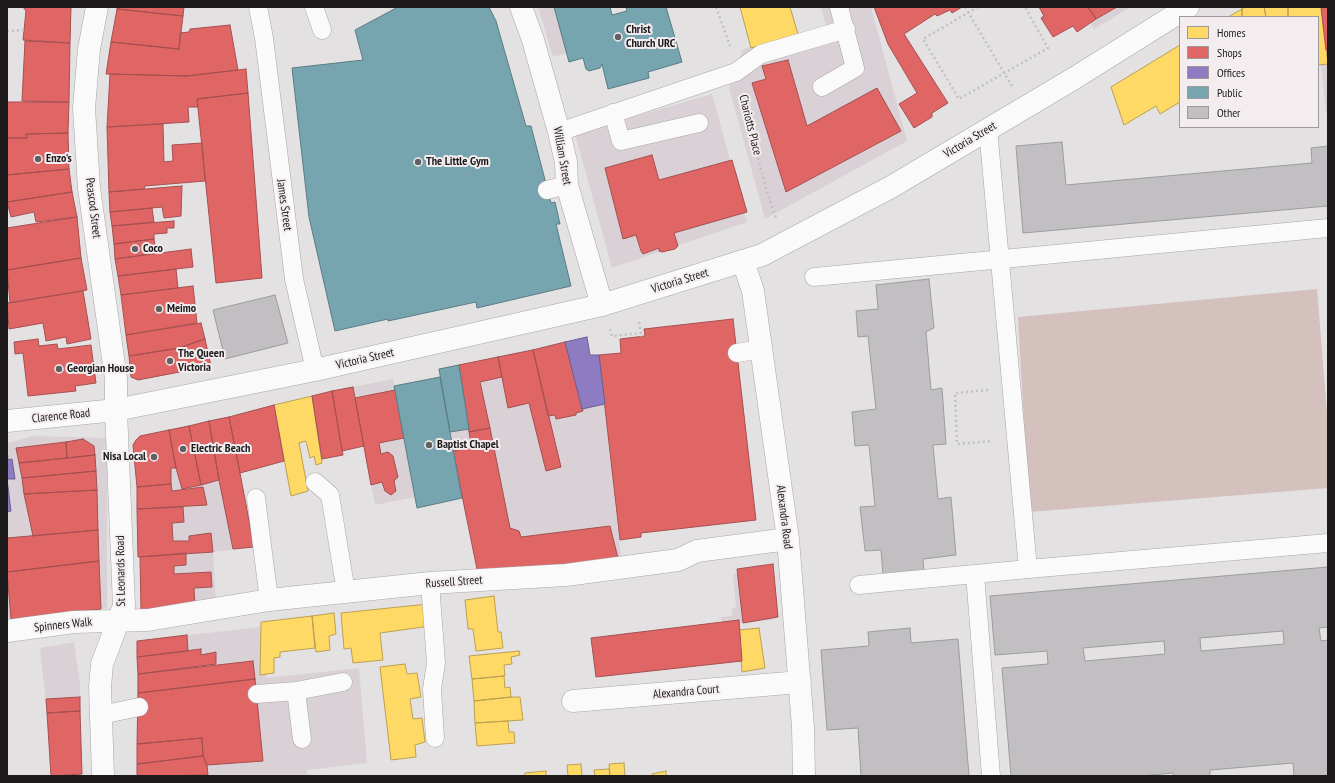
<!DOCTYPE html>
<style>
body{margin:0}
#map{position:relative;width:1335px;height:783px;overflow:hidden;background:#e4e1e3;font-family:"PT Sans Narrow",sans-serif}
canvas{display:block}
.frame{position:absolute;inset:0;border:8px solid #1c1a1b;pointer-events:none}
.legend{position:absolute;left:1179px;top:16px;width:140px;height:112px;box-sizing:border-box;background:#f3edf0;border:1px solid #9d999b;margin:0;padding:5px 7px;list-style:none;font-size:12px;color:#1c1a1b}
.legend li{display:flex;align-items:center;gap:8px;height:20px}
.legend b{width:20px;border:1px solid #9d999b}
</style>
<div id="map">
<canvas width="1335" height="783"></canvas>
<div class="frame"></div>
<ul class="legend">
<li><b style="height:11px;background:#ffd966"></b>Homes</li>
<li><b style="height:11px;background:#e06666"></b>Shops</li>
<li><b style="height:11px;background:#8e7cc3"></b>Offices</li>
<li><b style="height:11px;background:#76a5af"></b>Public</li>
<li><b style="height:11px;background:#c1bfc1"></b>Other</li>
</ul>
</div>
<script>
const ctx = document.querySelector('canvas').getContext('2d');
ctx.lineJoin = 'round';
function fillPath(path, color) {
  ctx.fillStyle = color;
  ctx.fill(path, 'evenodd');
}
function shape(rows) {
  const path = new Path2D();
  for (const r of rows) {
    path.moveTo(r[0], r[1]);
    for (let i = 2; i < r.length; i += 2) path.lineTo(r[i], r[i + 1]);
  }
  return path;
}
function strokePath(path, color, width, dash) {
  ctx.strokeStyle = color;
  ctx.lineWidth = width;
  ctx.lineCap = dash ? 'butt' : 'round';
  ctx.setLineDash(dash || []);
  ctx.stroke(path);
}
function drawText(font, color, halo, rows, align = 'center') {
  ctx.font = font + ' "PT Sans Narrow",sans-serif';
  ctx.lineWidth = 4;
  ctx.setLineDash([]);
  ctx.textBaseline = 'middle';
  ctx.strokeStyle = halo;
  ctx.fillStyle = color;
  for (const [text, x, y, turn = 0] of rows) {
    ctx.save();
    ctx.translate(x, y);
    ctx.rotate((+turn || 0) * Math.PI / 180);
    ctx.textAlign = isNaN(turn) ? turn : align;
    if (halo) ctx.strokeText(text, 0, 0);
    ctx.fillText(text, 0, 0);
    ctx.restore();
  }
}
fillPath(shape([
 [538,7,612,7,603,10,610,40,553,57],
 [821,7,871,7,907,141,765,219,729,88,743,49,826,26],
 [1081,7,1131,7,1094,29],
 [1328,7,1328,113,1326,113,1321,65,1318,65,1318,17],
 [712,94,747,222,612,268,575,134],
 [587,337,590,355,599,355,621,557,478,574,439,369],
 [393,379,415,497,375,505,353,387],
 [229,417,254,547,213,552,216,604,141,610,140,557,138,557,137,487,133,445,140,436],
 [33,436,107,438,107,608,7,620,7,443],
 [767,571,771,620,721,625,721,617,732,616,732,608,736,607,733,574],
 [260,627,267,678,359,668,367,763,307,770,307,776,137,776,137,641],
 [74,642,80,685,82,776,51,776,47,713,40,648]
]), '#d9d1d6');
fillPath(shape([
 [1317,289,1328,426,1328,488,1029,512,1018,317]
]), '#d4c1be');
const homes = shape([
 [740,7,790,7,798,34,751,48,740,7],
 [1245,7,1264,7,1266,17,1242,17,1242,9,1245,7],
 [1264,7,1288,7,1288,17,1266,17,1264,7],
 [1288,7,1321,7,1328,64,1318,65,1318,17,1288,17,1288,7],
 [1242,9,1242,17,1228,17,1242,9],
 [1180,45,1180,102,1160,114,1156,106,1124,125,1111,87,1180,45],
 [312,396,322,463,316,465,314,456,310,458,306,441,299,443,308,491,291,496,274,405,312,396],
 [494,596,498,632,501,632,503,648,476,651,473,629,468,629,465,600,494,596],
 [428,604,430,626,380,633,383,660,353,663,351,648,344,649,341,613,428,604],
 [334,613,336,634,329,636,330,650,316,652,312,616,334,613],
 [312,616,315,648,280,652,280,657,274,658,274,673,260,675,261,622,312,616],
 [759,628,765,668,742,672,739,630,759,628],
 [519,651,520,655,511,657,512,664,504,665,505,676,472,679,469,656,519,651],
 [405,664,407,674,417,673,421,697,410,699,413,719,422,718,425,742,415,745,416,757,391,760,380,667,405,664],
 [504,676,505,688,510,687,511,697,474,701,472,679,504,676],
 [511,697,520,697,523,720,475,723,474,701,511,697],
 [508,721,509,732,514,732,515,743,477,746,475,723,508,721],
 [624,763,625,776,610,776,609,764,624,763],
 [581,764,582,776,568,776,567,765,581,764],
 [609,769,610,776,595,776,594,770,609,769],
 [546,771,546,776,525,776,525,773,546,771],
 [666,771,666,776,652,776,652,774,666,771]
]);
fillPath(homes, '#ffd966');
strokePath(homes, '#bba050', 1);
const shops = shape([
 [23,7,71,7,70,43,23,40,26,11,23,7],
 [118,7,184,7,183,16,117,9,118,7],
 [874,7,962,7,952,13,950,10,937,16,935,14,904,34,948,103,932,113,932,117,914,128,899,104,917,93,888,44,874,7],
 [1039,7,1088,7,1096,19,1077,32,1073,26,1053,37,1041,18,1044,16,1039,7],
 [1088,7,1117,7,1096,19,1088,7],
 [1321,7,1328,7,1328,50,1326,50,1321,7],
 [117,9,183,16,179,49,111,42,117,9],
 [230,25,238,70,187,76,106,74,111,42,179,49,180,33,189,32,190,29,230,25],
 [25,41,70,43,69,102,22,101,25,41],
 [788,60,807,126,877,88,901,131,786,192,752,83,766,79,762,66,788,60],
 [246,69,248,93,197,99,198,107,188,107,189,122,107,127,110,74,187,76,246,69],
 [248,93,262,278,216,283,197,99,248,93],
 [7,102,69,102,68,133,26,134,27,138,7,138,7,102],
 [163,124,164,162,173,161,172,145,202,143,205,181,145,186,144,189,109,192,107,127,163,124],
 [68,133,69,169,7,175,7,138,27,138,26,134,68,133],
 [652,155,659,180,732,160,747,212,674,233,678,246,675,249,662,252,659,251,659,248,643,254,641,251,636,235,623,239,605,168,652,155],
 [69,169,72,192,7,202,7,175,69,169],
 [182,186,181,216,164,218,162,207,110,212,109,192,182,186],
 [72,192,77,217,36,222,34,212,11,217,7,202,72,192],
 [152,208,154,222,112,226,110,212,152,208],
 [77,217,81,258,7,270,7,228,77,217],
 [174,221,174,228,167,228,167,233,154,234,154,239,114,244,112,226,174,221],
 [154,239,156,253,115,259,114,244,154,239],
 [191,249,193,267,118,276,115,259,191,249],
 [81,258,87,290,10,303,7,270,81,258],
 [176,269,178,288,121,295,118,276,176,269],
 [193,286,197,323,126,335,121,295,193,286],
 [83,291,91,339,67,344,66,337,46,341,43,323,9,329,7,303,83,291],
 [733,319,756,520,641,533,641,537,620,540,599,355,621,353,620,339,645,336,644,329,733,319],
 [201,323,205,339,179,348,129,356,126,335,201,323],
 [38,339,39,346,57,344,58,349,91,345,96,383,75,386,76,391,28,396,23,353,15,354,14,342,38,339],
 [205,339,211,366,138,380,131,377,129,356,179,348,205,339],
 [565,342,583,411,576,413,576,415,556,419,555,415,548,416,533,350,565,342],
 [533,350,561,467,546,471,529,403,508,408,498,357,533,350],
 [498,357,502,377,480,382,490,428,469,432,459,365,498,357],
 [353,387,364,446,342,451,332,391,353,387],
 [395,390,404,438,379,443,381,454,388,452,393,456,398,477,394,481,396,491,391,495,385,491,382,482,371,485,355,398,395,390],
 [332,391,343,455,322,459,312,396,332,391],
 [274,405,284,461,240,473,229,417,274,405],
 [229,417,240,473,254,547,233,549,219,480,209,421,229,417],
 [209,421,219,480,201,485,189,426,209,421],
 [189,426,201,485,182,489,176,468,169,430,189,426],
 [490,428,510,528,519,531,521,537,610,526,618,558,478,574,453,451,472,448,469,432,490,428],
 [169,430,176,468,171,468,171,484,137,487,133,445,136,440,140,436,169,430],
 [83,439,94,446,95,455,67,458,66,442,83,439],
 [66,442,67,458,19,463,16,448,66,442],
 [95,455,96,471,22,478,19,463,95,455],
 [96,471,97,490,24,494,22,478,96,471],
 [171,484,172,491,203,487,207,505,137,509,137,487,171,484],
 [97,490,98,530,33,536,24,494,97,490],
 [183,507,184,522,172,523,173,541,189,541,189,536,211,533,213,552,138,557,137,509,183,507],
 [98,530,99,561,7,572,7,538,98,530],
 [186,553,186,565,174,566,174,574,211,572,212,587,194,588,195,606,141,610,140,557,186,553],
 [99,561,101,609,11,619,7,572,99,561],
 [773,564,778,617,743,623,737,569,773,564],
 [739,620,742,661,596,677,591,638,739,620],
 [187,635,188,651,137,657,137,641,187,635],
 [201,649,201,655,216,652,216,664,138,674,137,657,201,649],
 [253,661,255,679,138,693,138,674,253,661],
 [255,679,263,761,207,765,203,756,202,738,137,744,138,693,255,679],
 [80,697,80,711,47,713,46,699,80,697],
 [80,711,82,774,51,776,47,713,80,711],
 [202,738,203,756,137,764,137,744,202,738],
 [203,756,207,765,208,775,137,776,137,764,203,756]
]);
fillPath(shops, '#e06666');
strokePath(shops, '#a54f50', 1);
const offices = shape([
 [587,337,590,355,599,355,605,404,582,409,565,342,587,337],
 [7,449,8,460,12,459,15,479,7,479,7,449],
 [7,479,11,511,7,512,7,479]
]);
fillPath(offices, '#8e7cc3');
strokePath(offices, '#6c5f91', 1);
const public = shape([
 [398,7,489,7,496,21,526,126,531,126,551,203,555,202,560,224,556,224,571,286,477,308,476,302,388,321,388,319,335,331,309,217,292,68,363,60,355,30,398,7],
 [554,7,610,7,612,15,627,11,626,7,666,7,682,62,648,72,649,78,608,89,602,64,600,68,589,71,586,69,583,58,569,62,554,7],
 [459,365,469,429,450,432,439,369,459,365],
 [440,377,462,498,417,508,394,386,440,377]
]);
fillPath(public, '#76a5af');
strokePath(public, '#5b7b83', 1);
const building = shape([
 [1062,142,1066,185,1312,163,1311,148,1328,146,1328,206,1023,233,1016,146,1062,142],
 [929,279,934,328,926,332,931,390,942,388,946,444,933,445,938,499,951,497,956,555,923,559,924,571,883,575,881,550,865,551,860,507,875,506,869,445,855,446,852,412,876,409,868,336,858,337,856,311,878,309,876,285,929,279],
 [275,295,288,343,225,359,213,310,275,295],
 [1328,567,1328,627,1319,628,1321,641,1328,640,1328,776,1294,776,1293,763,1210,770,1210,776,1174,776,1173,773,1141,776,1011,776,1002,668,1048,664,1047,651,995,655,990,596,1328,567],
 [1283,631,1284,644,1201,651,1200,638,1283,631],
 [1164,641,1165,654,1085,661,1083,648,1164,641],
 [910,628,911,643,958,639,969,776,861,776,858,728,827,730,821,650,869,646,868,632,910,628]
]);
fillPath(building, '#c1bfc1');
strokePath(building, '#9c9b9d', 1);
const service = shape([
 [258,7,264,38,294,279,315,370],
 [314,7,322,30],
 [822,87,855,68,839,7],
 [613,113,621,141,699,123],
 [988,129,1028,569,1328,543],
 [559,132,736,72,761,54,846,29],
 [547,190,567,185],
 [814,277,1328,228],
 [737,353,761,349],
 [315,482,330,495,346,592],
 [256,498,269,600],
 [430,583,436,663,432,689,435,738],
 [859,585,975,574],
 [296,691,302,739],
 [257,694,296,691,343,682],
 [101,715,139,707],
 [991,776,975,574,1028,569]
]);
const pedestrian = shape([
 [97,7,89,49,84,108,89,188,116,379,116,410]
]);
const minor = shape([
 [521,7,533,40,559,132,566,162,567,185,602,305],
 [743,261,753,291,788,539,803,727,804,776],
 [7,631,74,622,148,620,269,600,430,583,566,575,678,560,697,551,788,539],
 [573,701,800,682],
 [103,776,100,687,102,664,124,606,116,410]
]);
const tertiary = shape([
 [7,421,116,410,315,370,602,305,762,255,891,187,1073,79,1188,7]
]);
strokePath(service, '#a7a5a6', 19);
strokePath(pedestrian, '#a7a5a6', 23);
strokePath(minor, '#a7a5a6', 23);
strokePath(tertiary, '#a7a5a6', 23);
strokePath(shape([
 [716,7,730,46],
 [965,7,1012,86],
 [978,7,923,39,959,99,1048,48,1025,7],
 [7,31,24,30],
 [742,95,767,192,776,218],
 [639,322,641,333],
 [610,329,612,336,641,333,641,337],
 [988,390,955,393,957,444,992,441]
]), '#c1c1c1', 2.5, [2, 3]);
strokePath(service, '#fbfafb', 18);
strokePath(pedestrian, '#fbfafb', 22);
strokePath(minor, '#fbfafb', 22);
strokePath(tertiary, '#fbfafb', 22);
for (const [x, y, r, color] of [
 [618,37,4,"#626061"],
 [38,159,4,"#626061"],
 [418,162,4,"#626061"],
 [135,249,4,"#626061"],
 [159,309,4,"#626061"],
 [170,361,4,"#626061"],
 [59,369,4,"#626061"],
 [429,445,4,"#626061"],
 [183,449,4,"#626061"],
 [154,457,4,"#626061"]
]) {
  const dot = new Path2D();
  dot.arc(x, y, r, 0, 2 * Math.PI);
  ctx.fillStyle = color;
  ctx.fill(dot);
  strokePath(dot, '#f3edf0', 1.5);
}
drawText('bold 12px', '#1c1a1b', '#f3edf0', [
 ["Christ",626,30],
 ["Church URC",626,44],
 ["Enzo's",46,159],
 ["The Little Gym",426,162],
 ["Coco",143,249],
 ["Meimo",167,309],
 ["The Queen",178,354],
 ["Victoria",178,368],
 ["Georgian House",67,369],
 ["Baptist Chapel",437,445],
 ["Electric Beach",191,449],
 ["Nisa Local",146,457,"right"]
], 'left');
drawText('12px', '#1c1a1b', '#f3edf0', [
 ["Chariotts Place",750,125,76],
 ["Victoria Street",970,140,-31],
 ["William Street",562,156,80],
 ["James Street",284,205,82],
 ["Peascod Street",93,208,83],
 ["Victoria Street",680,281,-17],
 ["Victoria Street",365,359,-13],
 ["Clarence Road",61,416,-6],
 ["Alexandra Road",784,517,83],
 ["St Leonards Road",121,571,-91],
 ["Russell Street",454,582,-4],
 ["Spinners Walk",63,625,-6],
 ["Alexandra Court",686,692,-5]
]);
</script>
